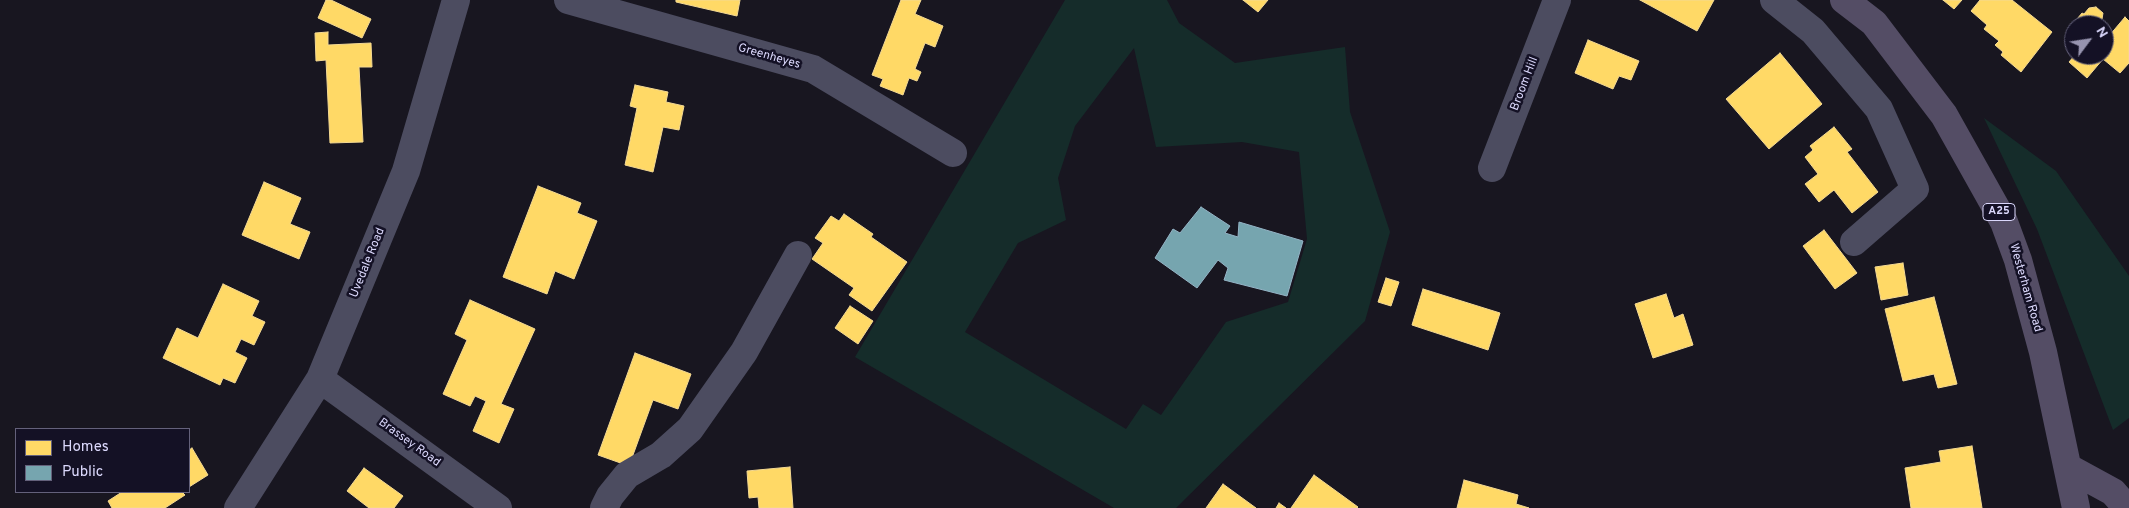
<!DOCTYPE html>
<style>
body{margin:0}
#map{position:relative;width:2129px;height:508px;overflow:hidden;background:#181620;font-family:Overpass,sans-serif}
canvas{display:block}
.legend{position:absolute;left:15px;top:428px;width:175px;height:65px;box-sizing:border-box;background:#141125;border:1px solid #64617b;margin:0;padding:6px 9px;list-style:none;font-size:15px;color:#dbd8fc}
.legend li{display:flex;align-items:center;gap:10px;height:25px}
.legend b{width:25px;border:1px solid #64617b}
.north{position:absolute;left:2064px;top:15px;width:50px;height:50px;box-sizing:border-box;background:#141125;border:1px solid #64617b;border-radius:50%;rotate:59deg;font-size:14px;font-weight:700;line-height:20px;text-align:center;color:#dbd8fc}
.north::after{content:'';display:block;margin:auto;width:18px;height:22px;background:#9794af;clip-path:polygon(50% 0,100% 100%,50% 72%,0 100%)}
</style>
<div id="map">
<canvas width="2129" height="508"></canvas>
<ul class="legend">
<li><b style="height:14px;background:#ffd966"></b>Homes</li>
<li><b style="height:14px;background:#76a5af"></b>Public</li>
</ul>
<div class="north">N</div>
</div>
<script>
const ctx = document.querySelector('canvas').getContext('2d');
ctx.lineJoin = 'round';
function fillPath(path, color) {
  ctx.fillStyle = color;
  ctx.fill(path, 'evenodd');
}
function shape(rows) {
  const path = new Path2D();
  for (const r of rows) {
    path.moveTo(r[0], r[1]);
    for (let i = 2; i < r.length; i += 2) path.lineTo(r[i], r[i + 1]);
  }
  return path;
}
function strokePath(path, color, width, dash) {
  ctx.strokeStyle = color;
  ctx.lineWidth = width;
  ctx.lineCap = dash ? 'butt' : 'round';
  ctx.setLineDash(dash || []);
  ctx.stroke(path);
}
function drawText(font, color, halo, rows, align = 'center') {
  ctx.font = font + ' Overpass,sans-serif';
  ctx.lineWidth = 5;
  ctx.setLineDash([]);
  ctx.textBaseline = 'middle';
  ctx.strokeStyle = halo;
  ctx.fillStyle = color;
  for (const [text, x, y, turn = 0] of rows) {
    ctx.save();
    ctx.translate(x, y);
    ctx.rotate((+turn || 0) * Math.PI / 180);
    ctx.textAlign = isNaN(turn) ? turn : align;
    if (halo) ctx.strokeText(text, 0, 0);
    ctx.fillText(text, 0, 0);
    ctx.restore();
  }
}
fillPath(shape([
 [1065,0,1167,0,1179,23,1235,63,1345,47,1350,112,1390,232,1365,321,1176,508,1114,508,855,357],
 [1134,48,1156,147,1242,142,1299,152,1307,239,1288,302,1226,322,1161,415,1143,404,1126,429,965,332,1018,243,1066,220,1058,178,1075,126],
 [1984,118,2056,171,2129,276,2129,418,2113,430,2037,229]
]), '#152c2a');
const homes = shape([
 [326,0,331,0,371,19,362,38,318,18,326,0],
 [676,0,740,0,737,16,676,2,676,0],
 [901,0,921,0,915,14,943,26,935,47,925,43,915,69,921,72,917,81,909,78,903,95,880,86,883,79,872,75,901,0],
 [1243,0,1268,0,1258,12,1243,0],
 [1640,0,1714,0,1697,31,1640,0],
 [1943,0,1962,0,1954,9,1943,0],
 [1980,0,2012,0,2052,32,2021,72,2001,55,2003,52,1995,45,1999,41,1984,29,1987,25,1971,11,1980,0],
 [2096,7,2103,13,2102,19,2097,25,2074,25,2074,34,2068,30,2082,13,2084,14,2089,8,2096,7],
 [2125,17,2129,21,2129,63,2120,73,2103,59,2087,78,2069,62,2075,55,2104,55,2104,31,2109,36,2125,17],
 [328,32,328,45,371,43,372,67,359,67,363,142,330,143,326,60,316,61,315,33,328,32],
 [1588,40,1639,61,1631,80,1619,76,1613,89,1575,73,1588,40],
 [1780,53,1822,104,1769,149,1726,99,1780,53],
 [635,85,668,92,666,102,684,106,679,130,663,127,653,172,625,165,637,108,630,106,635,85],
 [1834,127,1852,149,1847,152,1878,192,1852,213,1834,190,1819,202,1805,184,1818,174,1805,157,1813,150,1810,146,1834,127],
 [264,182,301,198,290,224,310,232,299,259,242,235,264,182],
 [538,186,581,203,577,213,597,221,574,279,555,271,547,294,503,277,538,186],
 [844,214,873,234,871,237,907,262,872,311,849,295,854,288,812,259,823,243,815,238,831,216,839,221,844,214],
 [1824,230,1857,273,1835,289,1803,246,1824,230],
 [1903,263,1908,295,1881,300,1875,267,1903,263],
 [1386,278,1399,282,1391,306,1378,302,1386,278],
 [223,284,259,301,252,316,265,322,254,345,241,339,235,352,247,358,235,383,223,378,220,385,163,358,177,328,198,338,223,284],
 [1423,289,1500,313,1488,350,1412,325,1423,289],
 [1666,294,1674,318,1683,314,1693,345,1653,358,1635,304,1666,294],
 [1934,297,1957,384,1938,388,1934,374,1903,381,1885,309,1934,297],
 [470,300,535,329,501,404,514,409,499,443,473,431,486,401,475,396,470,406,443,394,467,340,455,334,470,300],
 [850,306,873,321,858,344,835,328,850,306],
 [635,353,691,374,678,409,653,400,629,466,598,455,635,353],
 [1972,446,1982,508,1911,508,1905,468,1941,462,1939,451,1972,446],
 [192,448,208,475,189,487,189,450,192,448],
 [790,467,793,508,759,508,758,497,749,498,747,471,790,467],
 [364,468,403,496,394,508,369,508,347,491,364,468],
 [1314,475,1358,507,1357,508,1291,508,1314,475],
 [1464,480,1518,495,1516,504,1529,508,1457,508,1464,480],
 [1223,484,1256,508,1206,508,1223,484],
 [122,492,182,492,185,495,165,508,112,508,108,501,122,492],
 [1279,503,1286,508,1276,508,1279,503]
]);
fillPath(homes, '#ffd966');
strokePath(homes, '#f4d993', 1);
const public = shape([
 [1201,207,1230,226,1225,233,1238,237,1239,222,1303,241,1287,296,1224,280,1228,268,1218,260,1197,288,1155,258,1173,229,1180,233,1201,207]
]);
fillPath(public, '#76a5af');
strokePath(public, '#94b4c6', 1);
strokePath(shape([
 [568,0,813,69,953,153],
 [1774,0,1813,31,1879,109,1915,189,1854,242],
 [1492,168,1557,0],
 [320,379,498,508],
 [238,508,320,379,406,171,456,0],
 [604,508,610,496,627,475,661,455,690,429,744,352,798,255]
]), '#4c4c60', 28);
strokePath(shape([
 [1844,0,1874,23,1944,115,2004,222,2018,260,2043,352,2076,508],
 [2069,468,2113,492,2127,508]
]), '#544d65', 28);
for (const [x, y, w] of [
 [1999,212,32]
]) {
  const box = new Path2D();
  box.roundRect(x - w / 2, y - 8.5, w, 17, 4);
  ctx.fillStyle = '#141125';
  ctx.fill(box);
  strokePath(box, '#dbd8fc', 1);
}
drawText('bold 11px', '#dbd8fc', null, [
 ["A25",1999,212]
]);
drawText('12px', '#dbd8fc', '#141125', [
 ["Greenheyes",769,57,16],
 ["Broom Hill",1525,84,-69],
 ["Uvedale Road",368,263,-68],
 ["Westerham Road",2025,288,74],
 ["Brassey Road",409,443,36]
]);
</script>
